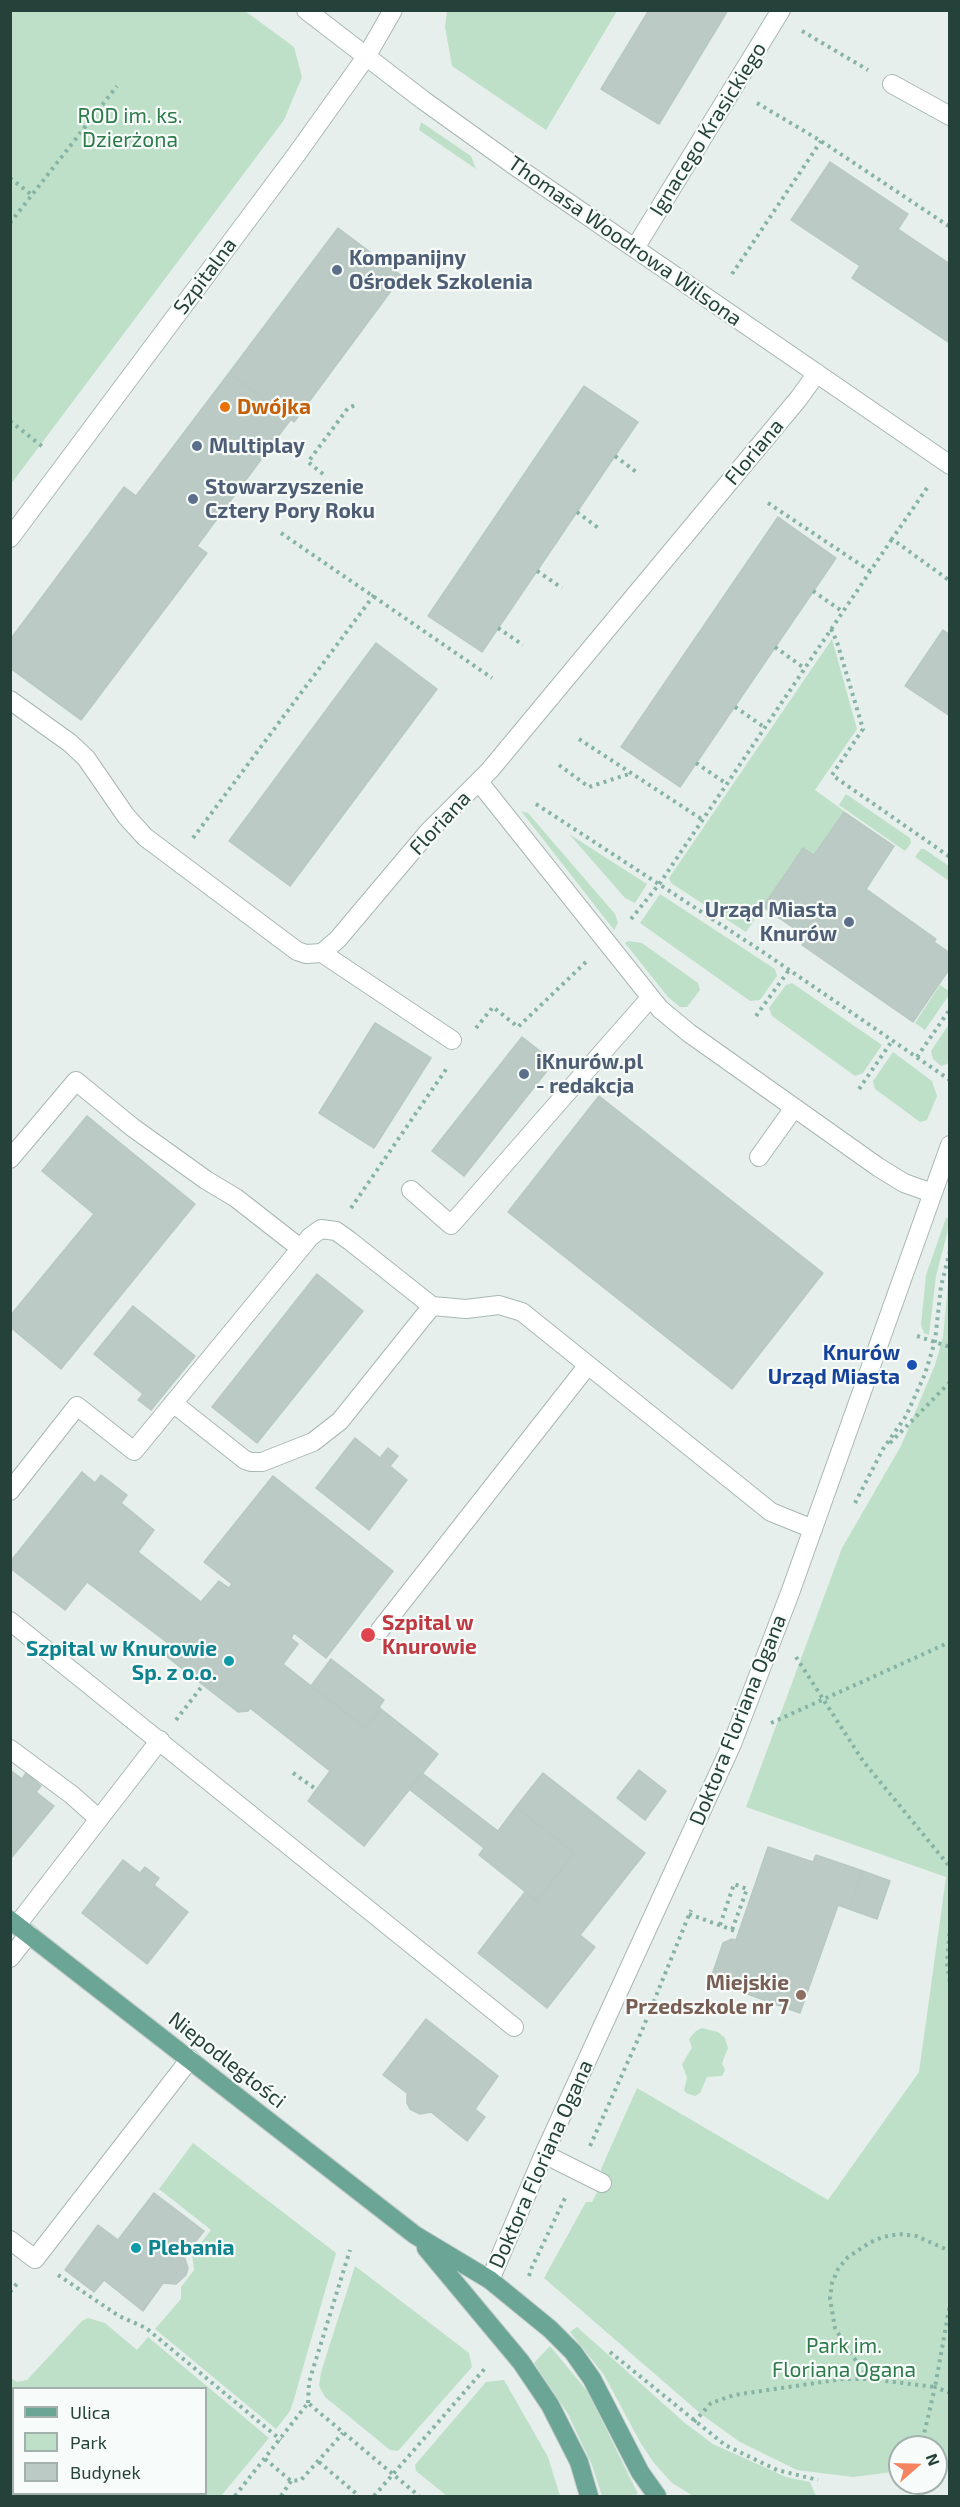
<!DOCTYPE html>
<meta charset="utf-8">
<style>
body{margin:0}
#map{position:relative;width:960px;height:2507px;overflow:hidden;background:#e6efeb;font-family:"Exo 2",sans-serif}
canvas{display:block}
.frame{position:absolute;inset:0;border:12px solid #24423a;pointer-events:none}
.legend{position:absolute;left:12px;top:2387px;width:195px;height:108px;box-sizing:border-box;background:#f7fbf9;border:2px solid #a3b1ad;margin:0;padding:8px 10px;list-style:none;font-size:18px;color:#24423a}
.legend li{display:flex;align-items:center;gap:12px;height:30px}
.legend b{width:30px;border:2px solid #a3b1ad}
.north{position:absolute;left:888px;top:2435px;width:60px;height:60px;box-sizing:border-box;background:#f7fbf9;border:2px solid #a3b1ad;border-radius:50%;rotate:70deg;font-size:16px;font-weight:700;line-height:24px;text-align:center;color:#24423a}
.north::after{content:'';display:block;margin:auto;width:21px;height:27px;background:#f4845f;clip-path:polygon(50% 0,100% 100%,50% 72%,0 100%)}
</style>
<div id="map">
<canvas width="960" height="2507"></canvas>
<div class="frame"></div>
<ul class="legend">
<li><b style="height:8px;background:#6aa596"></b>Ulica</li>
<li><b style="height:16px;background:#bfe0c8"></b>Park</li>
<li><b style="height:16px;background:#bbcac4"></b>Budynek</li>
</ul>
<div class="north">N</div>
</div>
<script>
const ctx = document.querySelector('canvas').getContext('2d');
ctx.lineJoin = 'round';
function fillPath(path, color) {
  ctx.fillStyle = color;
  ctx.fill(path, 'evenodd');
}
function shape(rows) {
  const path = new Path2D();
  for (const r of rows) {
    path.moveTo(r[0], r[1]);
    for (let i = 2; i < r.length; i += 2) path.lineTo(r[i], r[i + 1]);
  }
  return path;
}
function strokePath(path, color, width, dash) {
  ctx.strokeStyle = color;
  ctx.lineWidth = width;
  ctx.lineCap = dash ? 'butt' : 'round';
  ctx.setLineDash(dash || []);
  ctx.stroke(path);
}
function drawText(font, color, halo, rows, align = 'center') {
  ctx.font = font + ' "Exo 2",sans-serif';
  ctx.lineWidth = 4.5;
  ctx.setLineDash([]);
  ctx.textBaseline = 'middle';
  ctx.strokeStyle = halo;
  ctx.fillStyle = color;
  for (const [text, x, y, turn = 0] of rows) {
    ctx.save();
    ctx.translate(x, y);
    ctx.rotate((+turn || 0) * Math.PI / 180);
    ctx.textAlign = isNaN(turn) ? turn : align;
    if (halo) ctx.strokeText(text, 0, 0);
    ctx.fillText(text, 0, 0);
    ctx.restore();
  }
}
fillPath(shape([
 [11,10,245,11,294,47,302,77,284,120,11,484],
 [447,11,447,10,617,11,546,130,452,66,445,27],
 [421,122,471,156,476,169,419,130],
 [832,639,857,729,815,790,844,811,814,854,804,848,746,932,671,883,669,878],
 [846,794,910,838,911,843,905,851,839,805],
 [521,811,528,813,615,914,618,923,614,930],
 [569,834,647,884,635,903,625,898],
 [921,849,924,849,949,866,949,881,915,857],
 [660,894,775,969,777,976,760,1000,750,1001,640,923],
 [628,941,642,943,698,983,700,990,687,1007,680,1007,668,997,625,943],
 [792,983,882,1045,863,1073,855,1076,772,1016,769,1008,786,985],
 [940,985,949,991,949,995,925,1030,915,1023],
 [949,1024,949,1063,941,1066,933,1059,931,1051],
 [893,1052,932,1081,937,1096,927,1120,920,1122,875,1089,873,1081],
 [946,1218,949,1218,949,1226,936,1276,929,1335,924,1333,921,1325,926,1275],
 [949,1273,949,2465,936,2467,936,2447,900,2447,900,2471,853,2477,797,2470,740,2442,701,2414,544,2278,586,2202,592,2202,602,2183,604,2179,601,2169,637,2088,828,2200,919,2072,946,1877,746,1807,842,1548,901,1446,935,1365,943,1337],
 [702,2028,718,2032,725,2038,728,2048,722,2063,725,2070,722,2076,707,2077,700,2093,695,2096,686,2093,684,2090,687,2078,682,2064,692,2048,689,2039,696,2031],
 [193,2143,336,2253,294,2399,290,2411,276,2429,155,2329,181,2299,181,2287,194,2270,192,2254,211,2230,159,2189],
 [355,2266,469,2353,472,2367,398,2451,390,2450,325,2397,319,2386,321,2372],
 [88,2318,105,2323,137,2350,148,2337,269,2438,221,2496,11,2496,11,2378,17,2382,27,2380,82,2321],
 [14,2388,206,2388,206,2494,14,2494],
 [577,2327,685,2423,713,2444,786,2477,810,2482,816,2496,693,2496,672,2483,654,2463,640,2442,604,2375,570,2332],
 [550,2346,588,2392,638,2494,625,2496,602,2496,592,2465,568,2414,534,2363],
 [504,2380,548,2457,560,2496,447,2496,416,2471,415,2465,486,2382]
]), '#bfe0c8');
const building = shape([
 [649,10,728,10,659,124,601,89,649,10],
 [830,162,908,214,898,229,950,264,950,343,852,278,860,266,791,220,830,162],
 [338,228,402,276,294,422,229,373,338,228],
 [229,373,291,419,197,546,207,553,81,720,10,668,10,640,124,487,136,496,229,373],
 [584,386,638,422,482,652,428,616,584,386],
 [778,517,836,558,680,787,621,747,778,517],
 [943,630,950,635,950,716,905,686,943,630],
 [376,643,437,689,290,886,229,841,376,643],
 [844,812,894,846,866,889,936,939,934,942,950,953,950,968,913,1022,802,945,807,937,763,907,803,848,814,855,844,812],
 [375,1023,431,1058,374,1148,319,1113,375,1023],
 [522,1037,554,1062,464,1176,432,1151,522,1037],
 [599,1096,823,1273,732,1389,508,1212,599,1096],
 [87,1116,195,1204,61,1369,10,1327,10,1316,94,1214,42,1171,87,1116],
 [317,1274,363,1311,257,1443,212,1407,317,1274],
 [133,1306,195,1356,151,1410,138,1400,143,1394,94,1354,133,1306],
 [355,1438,380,1458,388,1448,398,1456,390,1466,407,1480,369,1530,316,1488,355,1438],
 [82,1472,95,1483,101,1475,127,1495,121,1503,154,1530,138,1552,201,1602,219,1581,229,1588,232,1584,204,1562,273,1476,393,1571,326,1658,294,1633,291,1638,298,1644,283,1664,365,1728,381,1709,438,1754,364,1846,308,1801,330,1771,250,1708,248,1711,238,1712,203,1685,166,1656,165,1647,168,1643,87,1582,65,1610,10,1568,10,1562,82,1472],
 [331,1659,384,1700,379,1707,381,1709,365,1728,311,1686,331,1659],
 [10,1770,22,1779,26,1773,41,1786,36,1792,54,1806,12,1857,10,1770],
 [639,1770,666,1791,645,1820,617,1798,639,1770],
 [422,1773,498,1831,516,1807,574,1853,537,1901,479,1855,484,1848,409,1789,422,1773],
 [543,1773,645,1853,580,1935,595,1947,547,2008,478,1953,525,1892,537,1901,574,1853,516,1807,543,1773],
 [768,1847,813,1862,816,1855,863,1871,849,1909,838,1905,800,2013,717,1983,712,1975,723,1943,732,1939,736,1940,768,1847],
 [123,1860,140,1873,145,1867,159,1878,154,1885,188,1912,147,1964,82,1913,123,1860],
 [863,1871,890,1881,877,1919,849,1909,863,1871],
 [426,2019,498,2076,475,2109,485,2117,467,2141,431,2112,420,2114,410,2109,407,2103,407,2093,383,2075,426,2019],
 [154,2193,204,2231,184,2256,188,2268,186,2275,176,2284,163,2283,143,2311,104,2280,94,2292,65,2270,98,2225,118,2240,154,2193]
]);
fillPath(building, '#bbcac4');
strokePath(building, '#b8c9c2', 1.5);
const minor = shape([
 [306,10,423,100,515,166,950,465],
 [892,84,950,116],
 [635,248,781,10],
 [10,538,296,155,366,57,393,10],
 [10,700,70,743,86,758,126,816,145,837,297,951,306,954,322,953,338,939,429,831,490,770,799,398,817,373],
 [479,782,660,1009,689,1033,878,1167,904,1183,932,1193],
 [322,953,452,1040],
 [759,1157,794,1108],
 [10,1159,76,1081,132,1127,206,1180,236,1198,300,1248],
 [411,1190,451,1225,650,998],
 [173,1403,245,1460,251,1462,262,1462,313,1442,340,1421,432,1306,466,1309,499,1305,522,1312,771,1512,813,1529],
 [10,1491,77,1406,134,1451,310,1237,321,1229,336,1231,350,1241,432,1306],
 [10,1621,514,2027],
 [380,1630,588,1365],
 [10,1749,72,1795,99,1819],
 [17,1925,160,1740],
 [10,1958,29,1934],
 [544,2154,602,2183],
 [10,2240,35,2259,190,2059],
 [490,2280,544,2154,732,1744,790,1593,950,1145]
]);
const major = shape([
 [10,1920,415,2235,490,2280,550,2329,573,2352,592,2379,640,2472,657,2496],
 [426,2248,521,2362,550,2405,579,2462,589,2496]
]);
strokePath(minor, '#a8b8b2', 20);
strokePath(major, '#c2cac8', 20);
strokePath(shape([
 [802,31,868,70],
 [757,103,821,141,950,227],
 [10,178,32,195],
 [10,223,117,86],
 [732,274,821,141],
 [10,421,43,447],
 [615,456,639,474],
 [323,474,308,462,348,408,358,404],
 [927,488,892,539,950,581],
 [768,503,870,571],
 [577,512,601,530],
 [281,533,492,678],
 [537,571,562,588],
 [813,591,843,612],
 [498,628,523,645],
 [831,629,837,642,863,729,832,775,950,857],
 [775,647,804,668],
 [735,707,764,727],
 [579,739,703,820],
 [696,763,727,784],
 [559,765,589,787,632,773],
 [536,804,766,954,950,1080],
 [193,838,374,595],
 [631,919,660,883,892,539],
 [756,1016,789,970],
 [476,1028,493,1007,518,1027,587,961],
 [917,1057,950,1009],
 [859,1089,892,1041],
 [351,1208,447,1068],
 [917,1336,950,1347],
 [890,1443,950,1382],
 [855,1503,883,1449,906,1416,925,1374,935,1341,941,1286,950,1251],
 [796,1657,863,1761,950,1867],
 [176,1720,203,1685],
 [771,1723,950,1642],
 [293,1773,317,1790],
 [689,1914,738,1932],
 [720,1925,734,1884,747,1889,732,1930],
 [950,1926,947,1963,950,1983],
 [590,2146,643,2028,691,1910],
 [58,2275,119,2316,146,2328,281,2440],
 [529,2276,532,2267,566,2196],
 [10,2292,19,2281],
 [610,2352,725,2445,777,2470,818,2480],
 [870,2378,850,2353,835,2328,830,2299,832,2283,838,2269,847,2258,869,2243,883,2237,899,2234,916,2236,950,2251],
 [308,2403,309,2382,350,2250],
 [694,2422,711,2403,734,2395,843,2379,870,2379,935,2387,950,2304],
 [921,2447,935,2387,950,2393],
 [265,2459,291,2481,301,2480,343,2433],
 [319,2462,359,2496],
 [235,2496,308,2403,419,2496],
 [281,2496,291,2481],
 [374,2496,487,2366]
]), '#86b3a5', 4, [3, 4.5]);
strokePath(minor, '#fff', 18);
strokePath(major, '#6aa596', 18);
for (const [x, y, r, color] of [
 [337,270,6,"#5c6f8a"],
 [225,407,6,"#e8710a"],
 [197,446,6,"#5c6f8a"],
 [193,499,6,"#5c6f8a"],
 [849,922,6,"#5c6f8a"],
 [524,1074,6,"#5c6f8a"],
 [912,1365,6,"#1a4fb4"],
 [368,1635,8,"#e0444e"],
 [229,1661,6,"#0f9aa8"],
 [801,1995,6,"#8d6e63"],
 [136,2248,6,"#0f9aa8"]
]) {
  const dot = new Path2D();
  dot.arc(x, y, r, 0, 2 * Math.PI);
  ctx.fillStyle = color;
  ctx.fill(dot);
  strokePath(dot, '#f7fbf9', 2);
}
drawText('21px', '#2d7a4b', '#f7fbf9', [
 ["ROD im. ks.",130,116],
 ["Dzierżona",130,140],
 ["Park im.",844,2346],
 ["Floriana Ogana",844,2370]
]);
drawText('21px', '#24423a', '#f7fbf9', [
 ["Ignacego Krasickiego",708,129,-58],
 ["Thomasa Woodrowa Wilsona",625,241,35],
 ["Szpitalna",205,276,-53],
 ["Floriana",754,452,-50],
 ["Floriana",440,823,-47],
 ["Doktora Floriana Ogana",738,1720,-68],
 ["Niepodległości",227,2060,38],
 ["Doktora Floriana Ogana",541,2164,-66]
]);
drawText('bold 21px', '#4e5e75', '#f7fbf9', [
 ["Kompanijny",349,258],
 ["Ośrodek Szkolenia",349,282],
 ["Multiplay",209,446],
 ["Stowarzyszenie",205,487],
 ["Cztery Pory Roku",205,511],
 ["Urząd Miasta",837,910,"right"],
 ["Knurów",837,934,"right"],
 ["iKnurów.pl",536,1062],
 ["- redakcja",536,1086]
], 'left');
drawText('bold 21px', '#c56008', '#f7fbf9', [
 ["Dwójka",237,407]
], 'left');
drawText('bold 21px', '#164399', '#f7fbf9', [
 ["Knurów",900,1353],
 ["Urząd Miasta",900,1377]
], 'right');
drawText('bold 21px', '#be3a42', '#f7fbf9', [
 ["Szpital w",382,1623],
 ["Knurowie",382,1647]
], 'left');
drawText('bold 21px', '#0d838f', '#f7fbf9', [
 ["Szpital w Knurowie",217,1649],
 ["Sp. z o.o.",217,1673],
 ["Plebania",148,2248,"left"]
], 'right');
drawText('bold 21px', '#785e54', '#f7fbf9', [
 ["Miejskie",789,1983],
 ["Przedszkole nr 7",789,2007]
], 'right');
</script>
